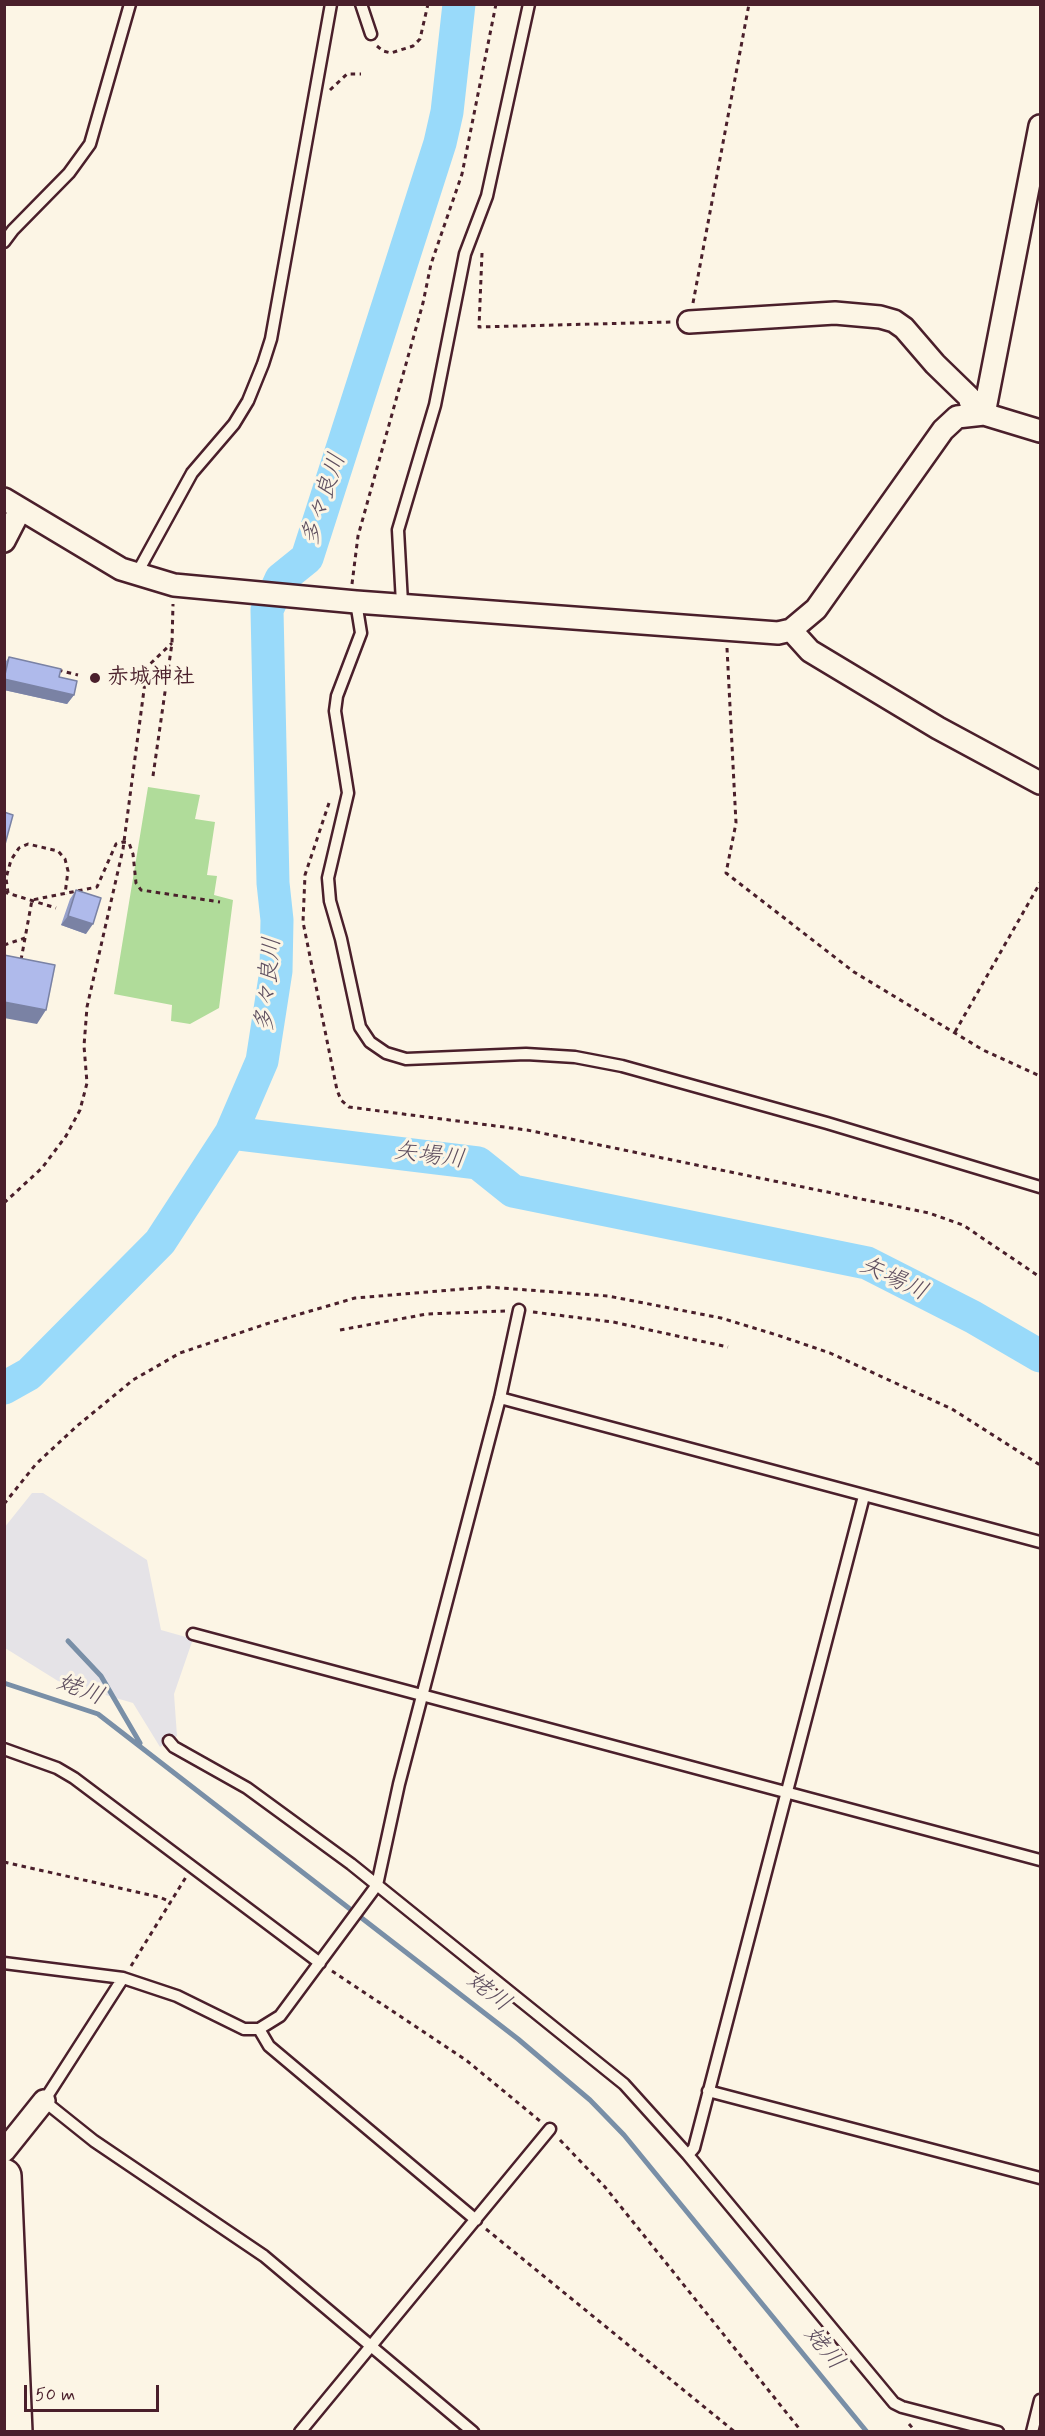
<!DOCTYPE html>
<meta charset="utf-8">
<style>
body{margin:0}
#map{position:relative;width:1045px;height:2436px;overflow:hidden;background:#fcf5e5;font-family:Mynerve,sans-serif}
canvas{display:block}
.frame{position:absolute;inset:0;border:6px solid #4a1f2b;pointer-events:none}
.scale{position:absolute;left:24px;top:2385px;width:135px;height:27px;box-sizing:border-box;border:3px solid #4a1f2b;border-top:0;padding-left:8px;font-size:18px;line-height:21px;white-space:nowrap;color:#4a1f2b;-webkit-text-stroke:4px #fcf5e5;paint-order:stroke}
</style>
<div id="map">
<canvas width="1045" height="2436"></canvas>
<div class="frame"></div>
<div class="scale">50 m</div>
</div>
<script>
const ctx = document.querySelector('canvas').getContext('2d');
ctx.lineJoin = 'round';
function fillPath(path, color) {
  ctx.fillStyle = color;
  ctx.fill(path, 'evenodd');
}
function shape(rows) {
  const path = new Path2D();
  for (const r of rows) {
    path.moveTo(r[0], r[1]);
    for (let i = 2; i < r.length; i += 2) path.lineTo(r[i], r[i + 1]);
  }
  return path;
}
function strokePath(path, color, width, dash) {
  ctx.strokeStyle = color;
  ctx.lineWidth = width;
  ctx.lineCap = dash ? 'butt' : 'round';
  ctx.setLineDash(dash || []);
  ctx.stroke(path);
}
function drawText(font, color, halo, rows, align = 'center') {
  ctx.font = font + ' Mynerve,"Klee One",sans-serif';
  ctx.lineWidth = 6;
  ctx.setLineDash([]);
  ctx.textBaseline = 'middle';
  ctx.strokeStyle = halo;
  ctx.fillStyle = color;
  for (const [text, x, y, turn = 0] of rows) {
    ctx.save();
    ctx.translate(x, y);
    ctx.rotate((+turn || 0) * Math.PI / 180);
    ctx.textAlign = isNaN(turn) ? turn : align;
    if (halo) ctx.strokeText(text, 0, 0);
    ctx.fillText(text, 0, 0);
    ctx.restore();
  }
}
fillPath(shape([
 [32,1493,43,1493,147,1560,161,1630,193,1639,174,1694,177,1736,160,1747,133,1703,58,1681,5,1648,4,1528]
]), '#e5e3e7');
fillPath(shape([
 [148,787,200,795,195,819,215,822,207,875,217,876,214,895,233,900,219,1008,190,1024,171,1021,172,1005,114,994]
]), '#b0dc9a');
strokePath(shape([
 [68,1641,101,1676,140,1743],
 [4,1683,98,1714,518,2039,590,2100,624,2135,867,2432]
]), '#798fa7', 5);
strokePath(shape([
 [231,1133,478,1163,513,1191,867,1263,973,1317,1040,1356],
 [4,1388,29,1374,160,1242,231,1133,262,1061,276,971,277,920,273,883,267,610,281,579,307,558,440,143,447,112,459,4]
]), '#99dafa', 33);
const service = shape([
 [361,4,371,34],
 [4,242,13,230,69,173,90,144,130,4],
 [136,575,192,473,234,424,248,401,263,364,271,339,331,4],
 [356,602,361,633,337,696,335,711,348,793,328,878,330,901,341,939,360,1027,370,1042,386,1053,406,1059,526,1054,575,1057,622,1066,827,1123,1040,1187],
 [402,603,398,530,435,405,465,254,487,196,529,4],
 [500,1398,1040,1542],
 [193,1634,1040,1860],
 [169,1741,174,1747,247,1788,351,1864,624,2084,688,2155,894,2403,902,2407,998,2432],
 [4,1749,57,1768,74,1778,320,1963],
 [4,1963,123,1978,177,1996,244,2029,259,2029,280,2016,377,1885,399,1784,500,1398,519,1310],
 [123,1978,44,2101,94,2141,264,2256,473,2432],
 [259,2029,269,2046,476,2220],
 [708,2091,1040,2178],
 [688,2155,694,2148,864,1496],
 [300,2432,550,2129],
 [1032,2432,1040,2400]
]);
const minor = shape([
 [689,322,835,313,880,317,894,321,904,328,935,364,969,397,974,413],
 [984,414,1040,126],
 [4,499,121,569,174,585,356,602,778,633,791,630,816,609,943,430,957,417,984,414,1040,431],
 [4,541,20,510],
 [791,630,810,651,938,728,1040,783],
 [4,2151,44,2101]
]);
const primary = shape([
 [4,2176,15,2432]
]);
strokePath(service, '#4a1f2b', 15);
strokePath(minor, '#4a1f2b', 26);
strokePath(primary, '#4a1f2b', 38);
strokePath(shape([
 [377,46,383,51,391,53,413,46,420,39,428,4],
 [330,90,347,74,361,74],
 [482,253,479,327,671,322],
 [693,303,749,4],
 [352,584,358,536,423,303,431,264,462,174,496,4],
 [727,648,736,823,726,873,854,972,983,1050,1040,1076],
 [58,670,78,675],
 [153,776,172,643,173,604],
 [329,803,305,875,303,922,337,1090,341,1100,349,1107,527,1130,929,1213,963,1225,1040,1277],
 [4,892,56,908],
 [8,893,6,878,11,860,19,848,28,844,58,851,65,859,68,871,65,894],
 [4,945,25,938],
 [21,960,32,900,97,887,116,844,123,842,129,843,133,854,136,883,141,890,220,902],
 [955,1032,1040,883],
 [4,1203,42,1168,66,1136,80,1110,87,1083,84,1046,87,1007,123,849,147,667,172,643],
 [533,1312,613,1322,728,1347],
 [340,1330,427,1314,505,1311],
 [4,1504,36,1464,77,1426,133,1380,180,1353,266,1324,355,1298,488,1287,608,1296,721,1318,777,1335,830,1353,952,1409,1040,1465],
 [4,1862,159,1897,171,1902],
 [131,1966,186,1877],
 [332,1971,466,2060,540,2121],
 [560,2140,605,2187,802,2432],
 [486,2229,735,2432],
 [909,2424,916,2432]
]), '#4a1f2b', 3, [4.5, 4.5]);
strokePath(service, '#fcf5e5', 10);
strokePath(minor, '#fcf5e5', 21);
strokePath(primary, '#fcf5e5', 33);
fillPath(shape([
 [9,657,59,677,74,695,67,704,4,690,4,664],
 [76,890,86,934,61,925,70,899]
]), '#96a0ca');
fillPath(shape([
 [4,679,74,695,67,704,4,690],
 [68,916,93,924,86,934,61,925],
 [4,1002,46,1010,37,1024,4,1018]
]), '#7a82a4');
const building = shape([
 [9,657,61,669,59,677,77,681,74,695,4,679,9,657],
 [4,812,13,815,4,848,4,812],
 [76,890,101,898,93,924,68,916,76,890],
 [4,955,55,965,46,1010,4,1002,4,955]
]);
fillPath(building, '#afbaeb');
strokePath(building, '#7a82a4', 1.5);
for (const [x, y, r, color] of [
 [95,678,6,"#4a1f2b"]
]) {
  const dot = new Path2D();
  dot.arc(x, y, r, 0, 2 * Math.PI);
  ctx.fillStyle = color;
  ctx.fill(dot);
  strokePath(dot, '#fcf5e5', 2);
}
drawText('bold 22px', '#4a1f2b', '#fcf5e5', [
 ["赤城神社",107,678]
], 'left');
drawText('italic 24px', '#5e4e5f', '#fcf5e5', [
 ["多々良川",325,500,-72],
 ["多々良川",270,985,-85],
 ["矢場川",429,1157,7],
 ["矢場川",893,1280,25],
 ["姥川",80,1691,21],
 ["姥川",488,1993,38],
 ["姥川",823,2349,51]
]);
</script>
